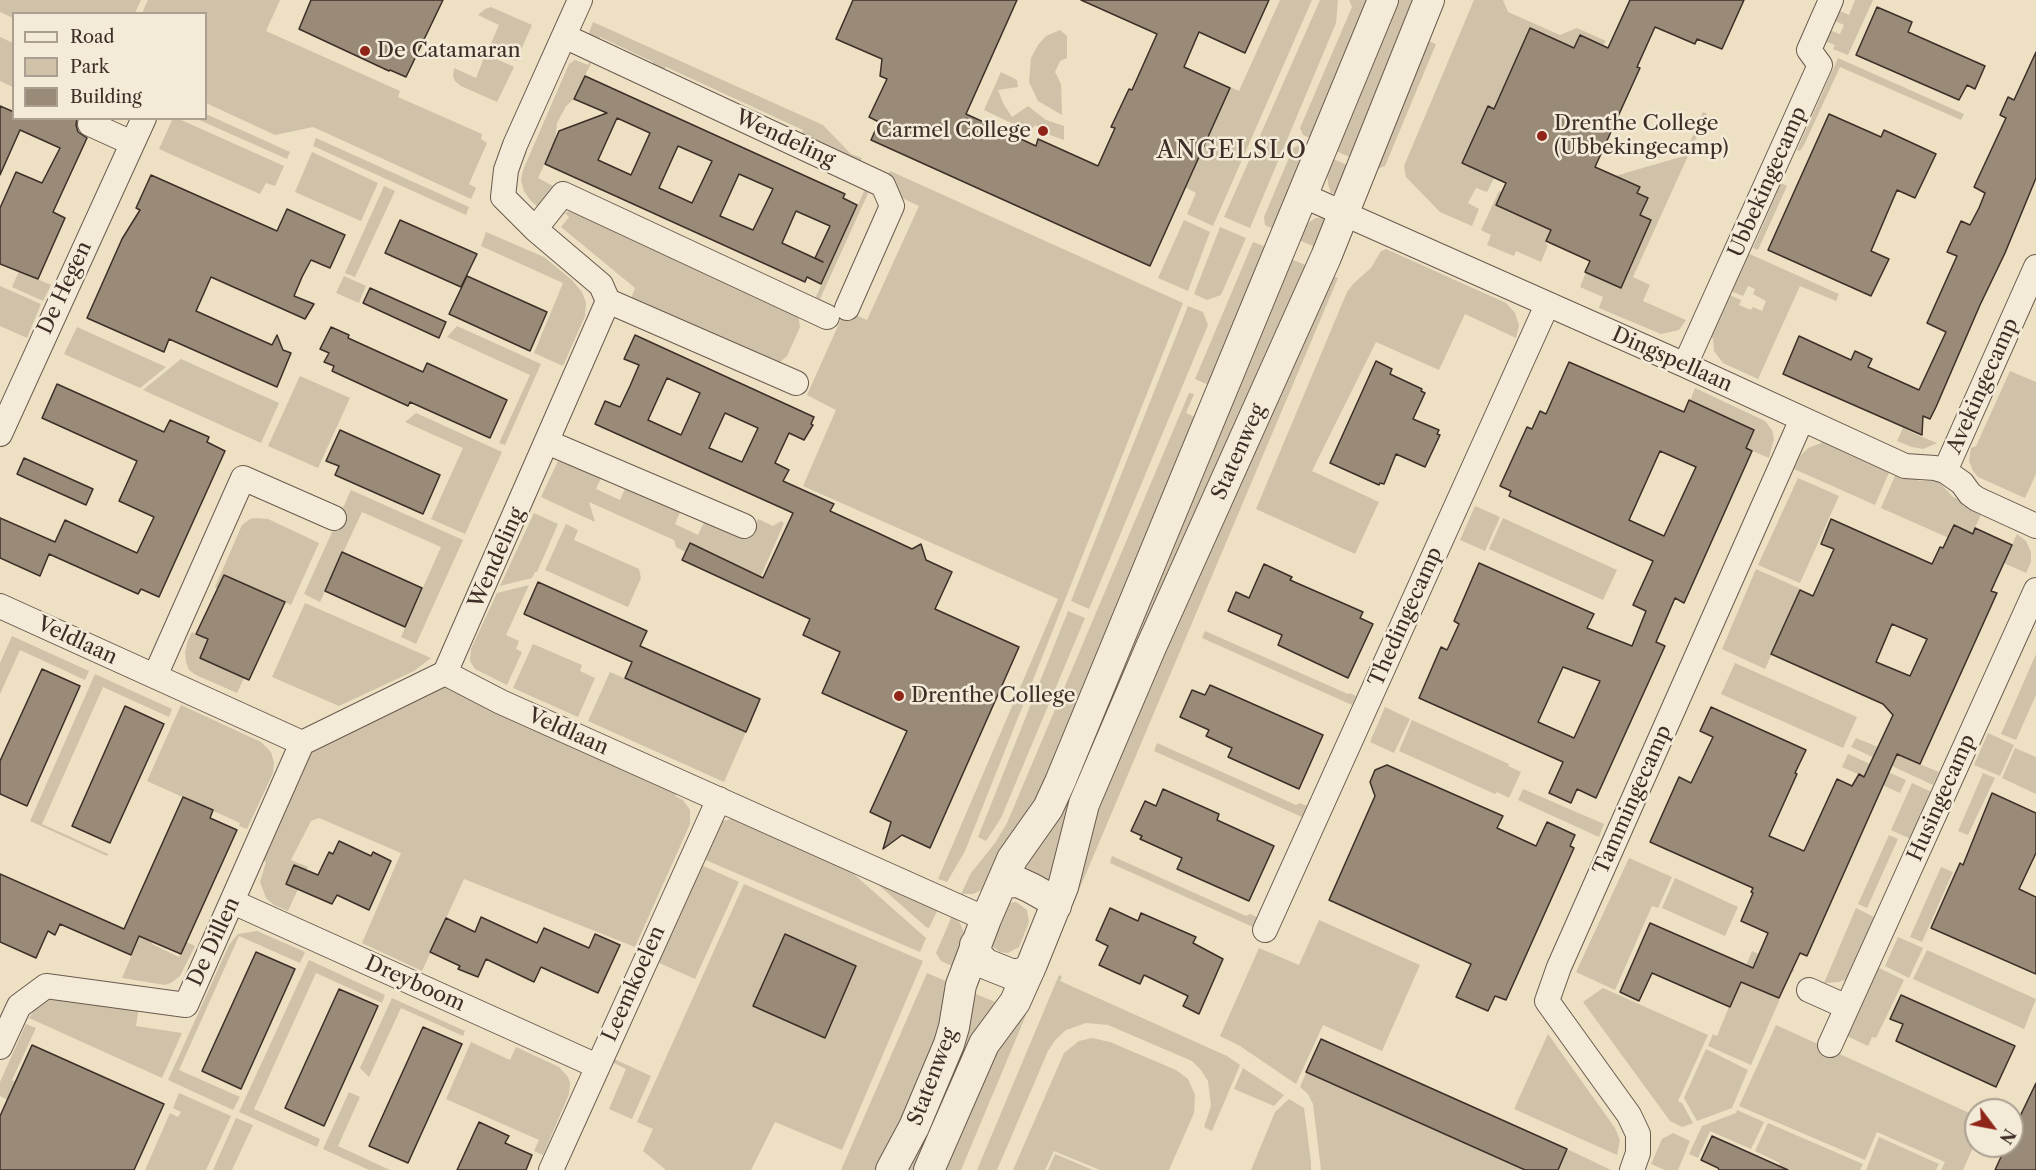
<!DOCTYPE html>
<style>
body{margin:0}
#map{position:relative;width:2036px;height:1170px;overflow:hidden;background:#ede0c3;font-family:"Libre Caslon Text",serif}
canvas{display:block}
.legend{position:absolute;left:12px;top:12px;width:195px;height:108px;box-sizing:border-box;background:#f3ebd8;border:2px solid #ab9f91;margin:0;padding:8px 10px;list-style:none;font-size:18px;color:#3e2e27}
.legend li{display:flex;align-items:center;gap:12px;height:30px}
.legend b{width:30px;border:2px solid #ab9f91}
.north{position:absolute;left:1964px;top:1098px;width:60px;height:60px;box-sizing:border-box;background:#f3ebd8;border:2px solid #ab9f91;border-radius:50%;rotate:122deg;font-size:16px;font-weight:700;line-height:24px;text-align:center;color:#3e2e27}
.north::after{content:'';display:block;margin:auto;width:21px;height:27px;background:#8f2418;clip-path:polygon(50% 0,100% 100%,50% 72%,0 100%)}
</style>
<div id="map">
<canvas width="2036" height="1170"></canvas>
<ul class="legend">
<li><b style="height:8px;background:#f3ebd8"></b>Road</li>
<li><b style="height:16px;background:#cfc2a8"></b>Park</li>
<li><b style="height:16px;background:#998b78"></b>Building</li>
</ul>
<div class="north">N</div>
</div>
<script>
const ctx = document.querySelector('canvas').getContext('2d');
ctx.lineJoin = 'round';
function fillPath(path, color) {
  ctx.fillStyle = color;
  ctx.fill(path, 'evenodd');
}
function shape(rows) {
  const path = new Path2D();
  for (const r of rows) {
    path.moveTo(r[0], r[1]);
    for (let i = 2; i < r.length; i += 2) path.lineTo(r[i], r[i + 1]);
  }
  return path;
}
function strokePath(path, color, width, dash) {
  ctx.strokeStyle = color;
  ctx.lineWidth = width;
  ctx.lineCap = dash ? 'butt' : 'round';
  ctx.setLineDash(dash || []);
  ctx.stroke(path);
}
function drawText(font, color, halo, rows, align = 'center') {
  ctx.font = font + ' "Libre Caslon Text",serif';
  ctx.lineWidth = 5;
  ctx.setLineDash([]);
  ctx.textBaseline = 'middle';
  ctx.strokeStyle = halo;
  ctx.fillStyle = color;
  for (const [text, x, y, turn = 0] of rows) {
    ctx.save();
    ctx.translate(x, y);
    ctx.rotate((+turn || 0) * Math.PI / 180);
    ctx.textAlign = isNaN(turn) ? turn : align;
    if (halo) ctx.strokeText(text, 0, 0);
    ctx.fillText(text, 0, 0);
    ctx.restore();
  }
}
fillPath(shape([
 [0,0,141,0,135,13,14,14,13,18,0,12],
 [148,0,280,0,266,31,400,91,398,97,482,134,481,139,487,143,469,184,476,188,471,199,313,127,275,135,206,103,206,14,142,13],
 [1280,0,1312,0,1213,226,1187,214,1196,193,1185,187,1230,87,1239,91],
 [1320,0,1338,0,1336,23,1250,228,1224,217],
 [1349,0,1373,0,1314,140,1303,135,1300,128,1352,7],
 [1386,0,1418,0,1356,160,1334,150],
 [1474,0,1503,0,1508,12,1560,35,1577,28,1606,41,1603,46,1580,35,1572,53,1530,29,1497,102,1500,112,1488,106,1462,163,1494,178,1487,192,1476,188,1468,203,1479,209,1472,226,1440,212,1406,177,1404,166],
 [1855,0,1873,0,1848,55,1833,49,1835,45,1824,41,1829,30,1840,34,1844,25,1833,20,1838,10,1849,15],
 [491,7,532,25,516,61,489,48,499,25,478,15,485,9],
 [593,22,823,125,851,154,862,158,860,162,801,136,803,130,666,67,662,72,652,67,653,62,600,37,597,43,587,38],
 [1060,30,1067,36,1067,58,1060,61,1055,72,1061,84,1062,115,1038,101,1029,82,1031,58,1038,45,1046,36],
 [0,37,13,43,13,87,0,81],
 [1424,39,1436,44,1385,166,1378,169,1371,167],
 [490,56,514,67,497,102,461,86,455,81,453,76,454,68,476,78,484,58,488,60],
 [1838,58,1964,114,1961,120,1840,67,1804,145,1800,151,1797,150],
 [575,60,588,65,590,60,592,61,574,99,566,106,557,123,555,141,538,178,553,186,543,208,540,209,530,200,524,191,521,180,523,170,569,64],
 [1001,72,1017,80,1018,87,998,90,1003,103,1012,117,1028,106,1046,120,1064,126,1064,140,1050,135,1035,125,1030,132,984,110],
 [1703,112,1707,114,1633,277,1650,285,1643,301,1686,320,1679,330,1661,334,1599,308,1603,297,1580,287,1586,272,1651,220,1640,215,1648,198,1637,193,1640,187,1615,176,1684,156],
 [206,114,290,152,287,159,197,119,206,118],
 [173,118,179,119,284,166,275,186,266,183,260,194,159,149],
 [316,138,469,207,466,215,313,146],
 [1300,145,1310,149,1273,229,1265,225,1264,217,1291,153,1293,148],
 [312,152,378,183,361,221,295,192],
 [1331,158,1352,167,1339,194,1331,193,1328,184,1327,173],
 [890,171,1183,303,965,851,947,882,938,879,1058,599,803,486,836,410,807,395,842,317,813,303,866,187,870,189,820,299,867,320,919,206,898,196,888,175],
 [1781,183,1787,186,1758,250,1753,248],
 [384,186,395,191,355,277,345,273],
 [1499,191,1502,192,1496,205,1551,230,1546,241,1546,244,1548,245,1541,262,1516,251,1514,256,1487,245,1491,235,1481,230],
 [570,211,798,314,800,327,787,356,778,364,630,301,635,288,561,227,569,217,565,213],
 [1323,217,1328,222,1320,249,1292,237,1301,227,1316,218],
 [1184,220,1210,232,1188,291,1158,278],
 [1220,227,1246,238,1221,295,1207,300,1194,294],
 [486,232,544,257,572,280,582,292,586,303,585,316,563,366,534,353,563,283,481,246],
 [1253,242,1269,248,1211,386,1195,379],
 [1386,249,1506,303,1515,313,1519,325,1516,338,1465,314,1439,370,1376,342,1312,471,1379,502,1355,554,1256,509,1347,292,1354,283,1371,268,1381,251],
 [1743,251,1839,294,1836,301,1800,286,1758,379,1723,363,1714,351,1713,338,1707,337,1725,293,1741,300,1739,305,1751,310,1753,307,1762,311,1766,301,1753,294,1755,289,1748,286,1743,296,1726,289],
 [1281,255,1313,268,1058,885,1014,872],
 [19,271,51,285,43,301,12,287],
 [1325,272,1338,278,1035,994,1078,851],
 [344,276,366,286,359,303,336,293],
 [0,286,41,304,27,338,0,326],
 [1188,306,1203,312,1208,325,1089,609,1071,601],
 [457,326,541,364,505,445,499,443,530,375,447,337],
 [77,327,166,367,140,388,64,354],
 [181,359,279,403,261,443,143,390],
 [2010,371,2036,382,2036,474,2025,498,1978,477,1973,471,1969,461,1971,448,1976,446],
 [300,376,350,398,318,468,268,446],
 [1695,388,1765,421,1772,430,1774,439,1769,458,1746,448,1754,429,1690,401],
 [1189,393,1194,394,1186,413,1197,418,1047,795,986,888,973,894,961,894,971,873,995,843,1007,823],
 [416,413,502,452,465,534,431,519,463,448,405,422],
 [1903,428,1922,437,1937,443,1923,449,1912,447,1897,441],
 [1824,442,1833,443,1891,468,1875,505,1794,469,1801,455,1808,448],
 [571,459,603,474,596,489,620,500,629,480,683,505,675,524,698,535,707,516,750,520,756,523,758,519,773,526,781,521,784,523,761,576,690,544,686,552,676,547,674,540,589,502,595,522,541,497,558,461,568,465],
 [1897,471,1920,481,1938,481,1953,497,1983,510,1967,546,1881,508],
 [1798,478,1839,496,1800,583,1758,565],
 [351,490,463,540,416,644,401,637,441,547,362,512,320,602,304,594],
 [1475,506,1500,517,1485,551,1460,540],
 [534,513,558,524,537,572,535,572,532,578,500,586],
 [256,518,268,519,319,543,291,605,224,575,217,589,215,587,242,525,250,519],
 [1503,518,1617,570,1603,600,1489,549],
 [566,524,578,530,574,540,639,569,641,578,628,607,545,570],
 [2017,534,2026,541,2031,552,2031,562,2026,573,2004,563],
 [1756,569,1801,589,1765,669,1722,649],
 [529,585,506,635,519,641,516,649,522,652,507,685,475,669,470,661,471,649,497,593],
 [305,603,431,658,414,671,339,706,272,677],
 [1068,611,1085,618,1001,818,986,841,978,837],
 [1205,631,1348,694,1350,693,1356,696,1352,705,1202,638],
 [192,632,208,640,200,658,244,678,237,693,196,675,189,670,186,662,185,652,188,640],
 [12,636,89,671,85,680,20,650,0,694,0,663],
 [533,644,582,665,580,671,595,678,578,717,513,688],
 [2036,654,2036,695,2016,740,2001,734],
 [1735,663,1857,717,1843,748,1721,694],
 [610,672,746,732,724,782,588,721],
 [95,674,172,709,169,717,103,687,42,824,108,854,107,856,30,821],
 [444,687,678,790,675,796,683,800,690,810,690,824,635,947,464,879,422,971,362,943,401,853,319,818,311,821,291,860,308,867,288,911,274,905,266,898,260,882,266,862,260,859,310,751,438,688],
 [181,705,261,742,271,752,274,763,273,773,247,829,239,826,240,823,147,781],
 [1385,707,1410,719,1394,753,1370,742],
 [1412,720,1509,764,1508,766,1521,772,1509,798,1497,792,1495,794,1399,751],
 [1988,733,2014,745,2000,776,1974,765],
 [1856,738,1939,772,1933,785,1851,747],
 [1157,743,1296,805,1300,803,1307,806,1302,817,1154,751],
 [2015,748,2036,757,2036,794,2002,778],
 [1848,754,1906,780,1900,793,1842,767],
 [1983,773,1995,778,1968,835,1958,831],
 [1912,783,1936,794,1915,841,1891,830],
 [1523,789,1604,824,1599,837,1518,800],
 [735,818,848,869,926,938,920,952,701,858,718,825,723,821],
 [1889,835,1898,839,1867,908,1858,904],
 [1112,856,1246,916,1250,914,1257,917,1253,927,1110,863],
 [1629,858,1672,877,1658,908,1652,906,1615,990,1576,972],
 [699,864,739,882,695,979,655,961],
 [1941,867,1953,872,1922,942,1910,937],
 [1675,878,1738,907,1725,936,1662,908],
 [874,881,938,909,929,928,926,927],
 [744,884,923,961,842,1150,775,1122,751,1170,666,1170,643,1151,653,1129,637,1122],
 [1016,902,1027,910,1029,922,1019,947,1008,953,1000,952,992,946,990,936,1009,903],
 [1856,908,1880,920,1848,979,1839,982,1824,983],
 [952,916,960,923,965,935,959,969,941,961,936,953],
 [1319,920,1420,965,1382,1051,1323,1025,1296,1084,1240,1046,1220,1036,1259,948,1299,965],
 [257,931,305,952,300,963,239,936,179,1070,240,1097,233,1110,168,1080,229,945,238,934],
 [140,936,152,942,152,944,179,957,186,942,195,946,180,976,171,983,165,985,122,978],
 [1898,937,1923,948,1909,978,1885,966],
 [1927,950,2036,999,2024,1029,1913,979],
 [1752,951,1794,970,1794,972,1772,963,1760,990,1779,998,1779,1001,1751,1065,1708,1046,1713,1034,1717,1036],
 [309,960,385,995,382,1003,316,973,254,1109,320,1139,317,1147,239,1112],
 [1877,967,1904,980,1876,1038,1872,1037,1868,1046,1847,1036],
 [927,973,955,985,952,998,884,1170,841,1170],
 [1059,975,1062,977,1060,981,1227,1056,1240,1065,1212,1131,1204,1127,1211,1106,1208,1081,1201,1070,1192,1061,1108,1025,1086,1023,1066,1030,1056,1039,1048,1051,997,1170,977,1170],
 [1603,988,1708,1035,1678,1101,1682,1103,1693,1123,1682,1127,1670,1121,1583,1002],
 [966,990,1005,1006,923,1170,898,1170],
 [55,998,139,1006,136,1026,182,1033,162,1078,29,1018,36,1007,46,1000],
 [392,998,465,1031,463,1036,401,1008,369,1077,360,1068],
 [1015,1011,1026,1015,961,1170,937,1170],
 [26,1024,36,1028,12,1080,16,1082,8,1100,0,1096,0,1082],
 [1776,1025,1976,1116,1976,1141,1963,1170,1941,1170,1945,1162,1877,1132,1865,1160,1739,1106],
 [1548,1034,1615,1128,1620,1140,1617,1155,1514,1109],
 [1092,1038,1110,1042,1176,1070,1188,1079,1195,1095,1194,1113,1169,1170,1100,1170,1054,1151,1045,1170,1013,1170,1064,1053,1079,1041],
 [471,1042,510,1060,516,1047,559,1067,568,1077,570,1083,569,1094,543,1155,534,1151,539,1140,446,1099],
 [1706,1049,1748,1070,1732,1108,1697,1121,1684,1098],
 [614,1059,651,1076,632,1119,609,1109,626,1069,612,1062],
 [1243,1068,1284,1095,1274,1106,1234,1089],
 [1306,1073,1525,1170,1321,1170,1313,1104,1308,1094,1300,1087],
 [349,1092,360,1097,338,1146,390,1170,369,1170,323,1149],
 [179,1093,231,1116,206,1170,145,1170,170,1113,178,1117,181,1112,173,1108],
 [1289,1099,1304,1108,1311,1162,1311,1170,1251,1170,1275,1112],
 [1737,1110,1764,1122,1751,1149,1710,1131,1698,1158,1689,1154,1702,1126,1736,1113],
 [236,1118,253,1125,232,1170,213,1170],
 [1768,1123,1863,1164,1860,1170,1777,1170,1780,1163,1755,1151],
 [1673,1133,1690,1141,1678,1170,1665,1170,1651,1164,1662,1139],
 [1879,1137,1939,1164,1936,1170,1866,1170],
 [1567,1149,1611,1170,1558,1170],
 [1055,1154,1093,1170,1048,1170]
]), '#cfc2a8');
const building = shape([
 [311,0,443,0,406,77,390,70,389,71,299,29,311,0],
 [853,0,1017,0,966,114,1036,146,1038,139,1098,166,1115,128,1111,127,1129,89,1132,90,1157,34,1081,0,1269,0,1245,53,1199,32,1184,67,1230,88,1150,266,871,140,879,122,869,117,887,79,880,76,882,59,836,39,853,0],
 [1630,0,1744,0,1722,49,1697,39,1695,44,1655,27,1637,67,1640,68,1595,167,1640,187,1637,193,1648,198,1640,215,1651,220,1621,288,1585,272,1590,261,1546,241,1551,230,1496,205,1506,183,1462,163,1488,106,1494,109,1530,28,1574,48,1580,35,1608,48,1630,0],
 [1877,7,1912,22,1908,32,1985,66,1975,89,1967,85,1959,100,1856,55,1877,7],
 [2036,52,2036,178,2005,253,1980,305,1936,407,1930,419,1923,416,1922,435,1783,374,1799,336,1851,360,1855,351,1872,359,1868,367,1919,390,1946,332,1927,323,1957,256,1947,252,1961,221,1970,225,1979,208,1985,193,1974,187,2006,118,2000,115,2008,97,2014,100,2036,52],
 [585,76,845,194,843,198,857,205,821,284,807,277,805,282,545,164,559,131,607,113,574,99,585,76],
 [617,118,650,133,631,175,598,160,617,118],
 [678,146,712,161,692,203,659,188,678,146],
 [739,174,773,189,753,230,720,216,739,174],
 [796,211,830,226,815,258,823,262,782,243,796,211],
 [0,106,14,112,14,118,77,118,76,125,78,132,87,138,53,212,65,218,38,279,0,264,0,208,16,172,42,183,60,148,20,130,0,175,0,106],
 [1829,114,1881,137,1884,130,1936,154,1915,198,1897,190,1871,251,1889,259,1871,296,1768,250,1829,114],
 [151,175,277,231,287,209,345,235,330,268,311,260,302,277,294,296,314,304,305,319,211,277,204,293,196,311,272,345,277,335,283,350,291,353,277,387,169,339,164,352,87,318,122,239,140,210,136,208,151,175],
 [400,220,477,254,461,287,385,253,400,220],
 [467,276,547,312,530,351,449,314,467,276],
 [370,288,446,322,439,338,363,303,370,288],
 [331,327,349,335,348,338,423,372,427,363,507,400,490,438,410,402,408,406,332,371,334,366,324,362,329,353,320,349,331,327],
 [635,335,814,417,811,424,813,425,804,440,789,433,775,463,789,470,783,481,834,504,830,511,878,533,912,549,921,544,926,560,952,572,935,609,1019,647,930,848,902,835,883,849,891,822,870,812,907,731,822,693,840,652,803,635,810,619,682,560,690,543,763,578,793,513,595,424,605,401,620,407,630,386,639,365,624,359,635,335],
 [667,378,700,393,681,435,648,420,667,378],
 [725,413,758,428,742,462,709,448,725,413],
 [1376,361,1392,369,1390,374,1422,389,1421,391,1425,393,1413,419,1439,430,1437,434,1440,435,1425,467,1396,454,1384,484,1380,483,1379,485,1330,463,1376,361],
 [1569,362,1684,412,1689,400,1754,430,1746,448,1752,451,1684,603,1675,598,1656,642,1665,646,1596,798,1577,789,1571,803,1549,793,1563,762,1419,698,1441,647,1447,650,1459,624,1454,621,1479,563,1594,614,1587,628,1632,646,1646,611,1633,605,1653,561,1509,496,1511,491,1500,486,1527,427,1532,429,1540,411,1546,414,1569,362],
 [1660,451,1696,467,1664,536,1629,520,1660,451],
 [1563,667,1600,681,1574,738,1538,722,1563,667],
 [57,384,164,432,170,420,209,437,207,442,225,451,159,597,141,589,138,594,49,554,40,576,0,558,0,518,55,542,65,520,137,553,154,517,119,501,137,461,42,418,57,384],
 [340,430,440,475,423,514,335,475,339,466,326,461,340,430],
 [24,458,93,489,86,505,17,474,24,458],
 [1831,519,1932,564,1940,547,1943,548,1954,525,1973,534,1975,528,2012,545,1991,591,1997,593,1920,764,1897,754,1807,956,1800,953,1779,998,1741,982,1730,1007,1652,973,1639,1001,1620,992,1650,923,1753,968,1768,933,1741,921,1753,893,1751,892,1753,888,1650,842,1679,777,1691,783,1713,737,1700,731,1711,707,1806,750,1795,773,1797,774,1769,836,1804,851,1837,779,1852,786,1859,774,1864,777,1893,715,1883,704,1771,654,1800,590,1813,596,1834,549,1821,544,1831,519],
 [1892,624,1927,639,1910,676,1876,662,1892,624],
 [342,552,422,588,405,627,325,591,342,552],
 [1264,564,1292,577,1290,580,1363,612,1360,618,1373,624,1348,678,1278,645,1282,635,1228,611,1236,592,1249,598,1264,564],
 [224,575,285,602,249,680,200,658,208,639,196,634,224,575],
 [538,582,647,631,640,646,760,699,746,732,625,678,632,662,524,614,538,582],
 [42,669,80,686,27,806,0,794,0,761,42,669],
 [1210,685,1323,735,1299,789,1228,757,1232,748,1206,736,1209,730,1180,717,1192,690,1205,695,1210,685],
 [125,706,164,724,110,843,72,826,125,706],
 [1387,765,1503,816,1497,828,1536,846,1547,822,1575,835,1570,846,1574,848,1506,1000,1495,996,1488,1011,1456,997,1471,964,1329,900,1375,796,1370,782,1375,770,1387,765],
 [1163,789,1219,814,1217,820,1274,846,1249,901,1177,869,1182,858,1140,839,1142,836,1131,831,1145,801,1156,806,1163,789],
 [1992,793,2036,813,2036,853,2019,889,2036,897,2036,974,1931,928,1960,863,1963,865,1992,793],
 [183,797,213,810,210,818,237,830,181,954,139,936,131,955,60,924,55,935,48,931,36,958,0,942,0,874,124,929,183,797],
 [339,841,371,856,373,852,391,861,369,910,337,895,332,904,286,884,294,865,318,875,329,852,333,854,339,841],
 [1110,908,1138,921,1141,913,1196,937,1193,943,1223,959,1199,1014,1183,1006,1188,996,1144,975,1140,984,1099,965,1108,946,1096,940,1110,908],
 [481,917,537,943,544,928,589,948,595,934,620,945,598,993,541,967,534,982,486,959,478,977,458,969,460,966,430,952,446,918,475,932,481,917],
 [785,934,856,966,825,1038,753,1006,785,934],
 [256,952,295,969,241,1089,202,1071,256,952],
 [339,989,378,1006,324,1126,285,1108,339,989],
 [1901,995,2015,1046,1996,1087,1896,1041,1903,1024,1890,1019,1901,995],
 [423,1027,462,1044,408,1163,369,1146,423,1027],
 [1321,1039,1567,1149,1558,1170,1525,1170,1306,1072,1321,1039],
 [32,1045,164,1104,134,1170,0,1170,0,1116,32,1045],
 [2036,1083,2036,1170,1995,1170,2006,1146,2012,1146,2012,1133,2036,1083],
 [479,1122,509,1136,505,1143,532,1155,526,1170,457,1170,479,1122],
 [1712,1136,1788,1170,1719,1170,1718,1168,1701,1160,1712,1136]
]);
fillPath(building, '#998b78');
strokePath(building, '#3e2e27', 1.5);
const minor = shape([
 [564,36,883,185,892,206,847,308],
 [90,124,132,143],
 [1302,195,1685,365,1905,466,1935,468,1945,471,1962,483,1970,494,1977,499,2036,526],
 [535,229,563,194,827,317],
 [608,301,796,383],
 [1685,365,1820,65,1809,50,1831,0],
 [0,434,144,118],
 [547,442,744,526],
 [1945,471,2036,267],
 [0,606,302,743],
 [445,673,608,301,601,285,535,229,503,197,506,170,515,145,580,0],
 [155,676,243,478,334,518],
 [302,743,445,673,501,702,986,919],
 [233,902,597,1066],
 [1265,930,1547,305],
 [1809,990,1847,1007],
 [1830,1045,2036,590],
 [0,1047,19,1006,46,986,186,1005,302,743],
 [551,1170,719,799],
 [1632,1170,1638,1153,1638,1134,1629,1115,1547,1001,1559,967,1802,419]
]);
const tertiary = shape([
 [1002,883,1018,882,1031,888,1047,897,1056,906],
 [975,945,978,956,986,964,1011,974,1020,974,1030,969],
 [891,1170,914,1127,949,1044,954,1027,961,985,986,919,1012,859,1048,808,1060,782,1383,0],
 [929,1170,984,1044,1015,1002,1032,964,1063,887,1084,804,1151,647,1326,257,1429,0]
]);
strokePath(minor, '#6a5a4e', 26);
strokePath(tertiary, '#6a5a4e', 32);
strokePath(minor, '#f3ebd8', 24);
strokePath(tertiary, '#f3ebd8', 30);
for (const [x, y, r, color] of [
 [365,51,6,"#8f2418"],
 [1043,131,6,"#8f2418"],
 [1542,136,6,"#8f2418"],
 [899,696,6,"#8f2418"]
]) {
  const dot = new Path2D();
  dot.arc(x, y, r, 0, 2 * Math.PI);
  ctx.fillStyle = color;
  ctx.fill(dot);
  strokePath(dot, '#f3ebd8', 2);
}
drawText('21px', '#3e2e27', '#f3ebd8', [
 ["De Catamaran",377,51],
 ["Drenthe College",1554,124],
 ["(Ubbekingecamp)",1554,148],
 ["Carmel College",1031,131,"right"],
 ["Drenthe College",911,696]
], 'left');
drawText('21px', '#3e2e27', '#f3ebd8', [
 ["Wendeling",785,139,25],
 ["Ubbekingecamp",1768,182,-66],
 ["De Hegen",65,288,-65],
 ["Dingspellaan",1672,360,24],
 ["Avekingecamp",1983,386,-66],
 ["Statenweg",1239,452,-66],
 ["Wendeling",497,558,-66],
 ["Thedingecamp",1406,617,-66],
 ["Veldlaan",77,641,25],
 ["Veldlaan",568,732,24],
 ["Husingecamp",1942,798,-66],
 ["Tammingecamp",1633,800,-66],
 ["De Dillen",214,942,-65],
 ["Dreyboom",415,984,24],
 ["Leemkoelen",634,984,-66],
 ["Statenweg",933,1077,-69]
]);
ctx.letterSpacing = '1.5px';
drawText('24px', '#3e2e27', '#f3ebd8', [
 ["ANGELSLO",1232,151]
]);
ctx.letterSpacing = '0px';
</script>
